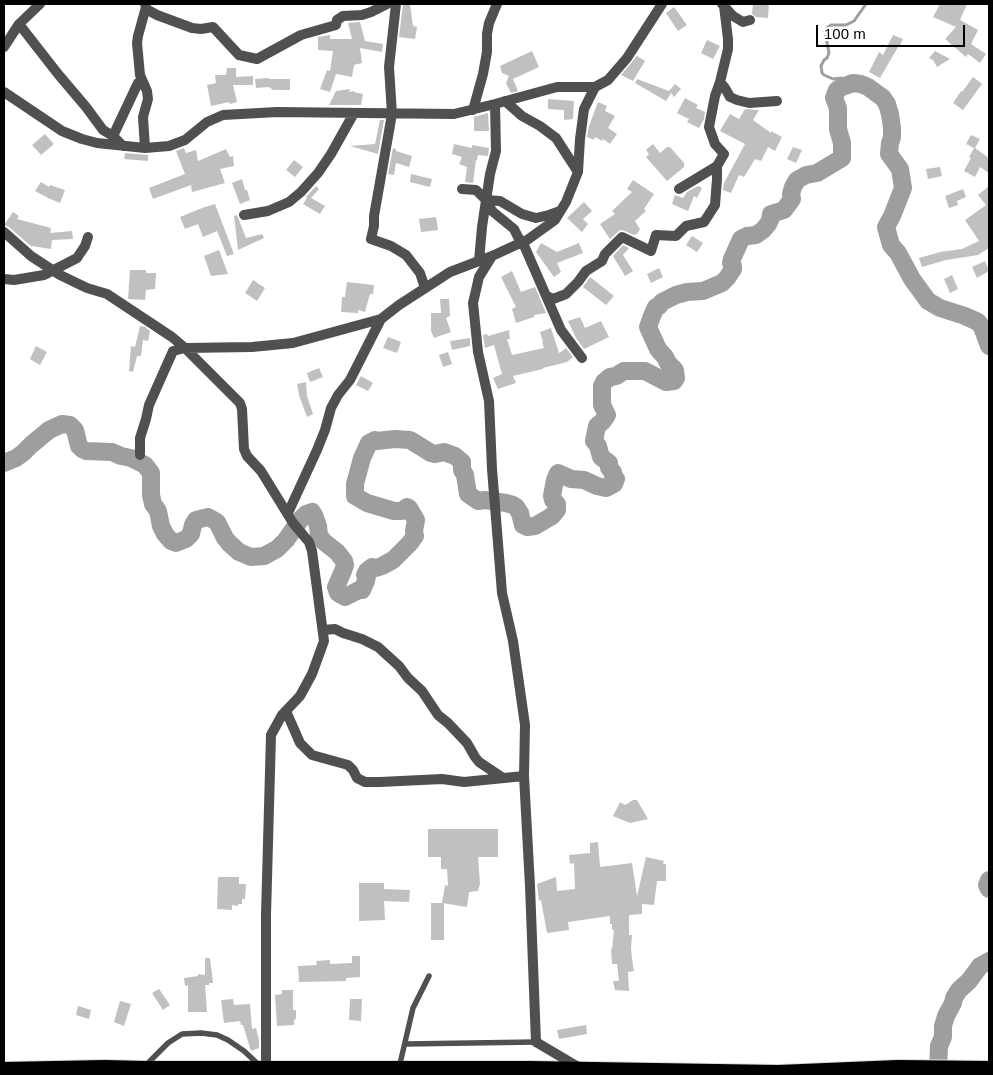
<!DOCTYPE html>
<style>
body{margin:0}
#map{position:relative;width:993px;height:1075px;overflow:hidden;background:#fff;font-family:Helvetica,sans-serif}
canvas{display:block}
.frame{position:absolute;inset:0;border:5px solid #000;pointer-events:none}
.scale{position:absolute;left:816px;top:25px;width:149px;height:22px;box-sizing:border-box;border:2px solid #000;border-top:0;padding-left:6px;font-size:15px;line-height:18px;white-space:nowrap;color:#000;-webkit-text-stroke:4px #fff;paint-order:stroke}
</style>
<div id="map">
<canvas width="993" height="1075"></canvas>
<div class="frame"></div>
<div class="scale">100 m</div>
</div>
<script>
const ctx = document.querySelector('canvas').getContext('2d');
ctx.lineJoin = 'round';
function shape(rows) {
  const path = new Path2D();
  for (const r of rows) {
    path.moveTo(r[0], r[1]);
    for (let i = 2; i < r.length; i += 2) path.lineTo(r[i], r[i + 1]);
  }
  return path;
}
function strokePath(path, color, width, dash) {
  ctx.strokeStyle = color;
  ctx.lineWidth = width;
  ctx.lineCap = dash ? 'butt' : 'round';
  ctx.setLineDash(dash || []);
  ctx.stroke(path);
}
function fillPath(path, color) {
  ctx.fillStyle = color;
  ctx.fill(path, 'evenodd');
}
strokePath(shape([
 [848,84,847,81,841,78,833,79,824,75,822,73,821,66,824,60,827,58,829,53,825,32,828,27,831,25,846,25,854,21,866,4]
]), '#9e9e9e', 3);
strokePath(shape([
 [4,463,16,458,23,453,31,445,49,430,62,424,70,425,75,430,79,446,82,449,86,451,112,452,121,456,131,458,145,465,151,473,151,495,153,504,158,511,161,526,165,534,171,541,176,543,186,539,191,534,193,525,196,520,208,517,217,522,225,538,229,543,239,552,251,557,264,556,277,549,286,540,300,520,306,514,312,512,314,515,318,526,319,535,323,541,337,552,344,561,345,565,343,571,336,587,338,593,345,597,359,590,362,590,366,581,367,576,365,575,367,571,372,567,376,568,382,566,393,560,410,543,415,536,414,531,416,520,409,508,407,507,402,511,394,511,367,503,355,496,355,484,362,458,369,443,375,440,377,441,395,439,410,440,431,453,435,454,444,452,455,456,462,462,462,470,465,475,468,494,478,501,485,500,506,503,513,505,516,507,520,513,523,525,527,527,535,526,552,516,557,510,557,504,553,500,552,496,555,480,558,473,571,479,584,480,597,486,606,488,614,484,616,479,613,476,613,472,609,468,609,463,601,457,598,446,594,441,597,426,603,421,607,415,602,405,602,386,604,382,610,377,616,376,624,371,645,371,666,382,674,381,676,378,675,370,668,363,665,357,658,349,648,327,652,316,656,307,659,306,662,302,676,295,687,292,703,291,722,283,727,278,733,269,733,266,731,263,732,259,741,239,747,236,756,235,763,230,768,224,770,220,771,214,784,210,792,199,791,194,793,187,797,180,806,175,817,173,842,158,842,143,838,129,838,108,834,98,837,90,842,87,853,83,861,84,868,87,883,98,887,104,890,114,892,128,892,137,890,143,889,154,900,169,903,188,892,216,886,227,891,245,898,253,912,279,928,301,940,308,965,316,978,322,982,327,989,346],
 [989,880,987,885,989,889],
 [938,1071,939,1046,943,1037,943,1026,946,1016,953,1003,954,998,959,990,969,981,980,966,989,961]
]), '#9e9e9e', 18);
fillPath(shape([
 [403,4,410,4,413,26,417,27,415,39,399,37],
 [753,4,769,4,768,18,756,17,752,14],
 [940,4,967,4,960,20,978,30,971,44,986,54,980,63,968,54,966,57,945,39,956,27,933,17],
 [674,7,687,25,678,31,666,13],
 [360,22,365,41,383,44,382,52,360,48,362,63,354,65,352,77,336,74,330,92,320,89,327,70,330,71,333,51,318,50,318,37,330,35,330,39,352,39,348,23],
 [893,35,903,39,899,47,898,47,880,78,869,72,879,52,883,55],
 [707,40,720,46,713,59,701,53],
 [532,51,539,67,513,79,518,91,511,93,506,83,509,76,502,73,500,66],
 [935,51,950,59,937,67,933,60,929,58],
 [637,56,645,61,633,81,621,75],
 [227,68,236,68,236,77,253,76,253,85,233,85,237,102,230,104,229,102,211,106,207,85,216,83,215,75,226,75],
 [973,77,982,84,963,110,953,103,961,91,962,92],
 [267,78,270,79,290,79,290,90,273,90,269,87,256,88,255,79],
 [637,79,669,91,675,84,681,89,674,97,671,93,666,101,635,83],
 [350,89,349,92,354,91,354,92,363,94,361,105,329,105,336,91],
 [685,98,698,105,696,108,705,112,704,119,699,128,687,122,689,119,677,113],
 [548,99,574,101,573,119,564,120,564,110,548,109],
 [598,102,607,106,605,111,615,116,608,128,617,134,610,144,603,139,602,141,595,137,594,140,587,137,589,126],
 [745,109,759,110,753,120,771,133,771,131,782,137,775,151,768,147,761,161,755,159,744,177,739,175,731,193,723,190,724,183,745,144,720,131,730,114,739,119],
 [488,113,489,131,474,131,474,117],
 [380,120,384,120,378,154,350,146,375,144],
 [45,134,54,144,41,155,32,145],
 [971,135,980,139,975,148,989,158,989,173,980,167,975,177,964,171,971,158,969,157,974,148,966,144],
 [454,144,472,148,472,145,489,148,488,156,478,155,477,160,476,160,473,183,465,182,467,167,459,164,462,157,452,154],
 [653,144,660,153,667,147,670,147,684,163,684,167,667,181,646,157,649,154,646,150],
 [793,147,802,150,796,163,787,159],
 [184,148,186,153,196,150,198,161,226,149,230,157,233,156,234,166,220,169,225,183,192,192,191,185,153,199,149,188,185,174,176,151],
 [393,148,396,149,396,151,412,156,409,167,396,163,394,175,388,174],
 [125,153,148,155,148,161,124,159],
 [294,160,303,167,295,177,286,170],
 [940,167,942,176,928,179,926,169],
 [411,174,432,179,430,187,410,182],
 [242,179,245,190,247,190,250,200,240,204,232,183],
 [633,180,654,194,644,209,646,211,635,221,640,229,637,234,634,235,625,231,620,230,610,239,600,224,615,214,612,211,632,192,627,189],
 [41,182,49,187,50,185,65,190,60,203,48,198,35,191],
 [316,186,319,189,311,198,325,206,320,214,303,204,307,198,306,197],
 [698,186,702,188,697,198,694,196,688,211,672,204,675,195,683,198,687,192],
 [989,186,989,248,978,255,946,260,922,267,919,258,940,252,962,249,979,241,965,220,986,205,978,195],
 [963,189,966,197,957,201,958,205,949,208,945,196],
 [584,202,592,211,583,219,588,224,582,232,567,218],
 [215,204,234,254,227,256,217,231,203,237,198,224,185,229,180,217,202,208],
 [13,212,19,216,17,219,51,228,50,233,72,231,73,239,52,240,51,249,32,246,32,247,9,227,4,225],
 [237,215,246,238,262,234,264,238,238,250,234,216],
 [436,217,438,230,421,232,419,219],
 [692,236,703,243,697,252,686,245],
 [541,243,557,252,579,243,583,253,557,263,561,272,554,277,536,252],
 [623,245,629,248,623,255,633,271,625,276,613,256],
 [219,250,228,274,211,276,204,256],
 [985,261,989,271,977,278,972,267],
 [659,268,663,277,651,283,647,274],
 [130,270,146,270,146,273,156,273,155,289,146,290,145,300,128,299],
 [512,271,521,292,535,287,546,313,534,315,534,317,516,323,512,309,516,307,501,277],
 [952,275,958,289,950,293,944,279],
 [590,277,614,296,606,305,583,287],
 [253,280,265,288,257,301,245,293],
 [347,282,374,285,373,294,370,294,365,312,358,310,358,313,341,312,342,297,345,297],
 [440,299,449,299,450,316,446,318,451,332,434,338,431,331,431,313,441,313],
 [580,317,585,328,601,321,609,337,584,349,576,338,568,321],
 [140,326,145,327,150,331,148,341,143,340,141,356,137,356,133,372,129,371,131,346,135,347],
 [551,328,559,353,566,348,573,357,567,362,543,368,543,369,513,376,516,383,498,389,493,378,502,374,494,345,485,348,483,335,487,334,488,336,509,330,510,339,507,339,512,355,544,348,542,342,543,342,540,332],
 [388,337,401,342,397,353,383,348],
 [470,338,470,346,452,350,450,341],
 [36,346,47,352,40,365,30,359],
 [448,352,452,364,443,367,439,355],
 [319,368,323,377,310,382,307,373],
 [361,376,373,383,368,391,356,385],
 [306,382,307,396,313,414,307,417,299,395,297,384],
 [633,800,637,800,648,819,630,823,613,816,620,802,625,805],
 [428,829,498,829,498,857,478,857,480,884,478,891,469,892,467,907,442,903,445,885,448,886,447,869,441,869,441,857,428,857],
 [598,842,600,867,632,863,637,896,646,857,664,861,663,864,666,864,666,881,657,881,654,905,642,904,642,914,629,915,629,935,632,935,631,949,633,966,634,971,628,972,629,991,615,990,613,981,619,981,617,964,612,964,611,949,612,949,614,930,612,930,612,924,610,924,610,916,568,922,569,930,547,933,541,900,539,901,537,884,556,877,557,891,575,889,574,863,570,864,569,855,590,853,590,843],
 [218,877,239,877,239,884,246,884,245,899,242,899,242,904,238,904,238,906,232,905,232,910,217,909],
 [359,883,384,883,384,889,410,890,409,902,384,901,385,920,359,921],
 [431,903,444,903,444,940,431,940],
 [352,956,360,956,360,977,346,978,346,981,299,982,298,966,317,965,316,961,330,960,330,964,352,963],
 [205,958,210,958,213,983,209,983,209,985,205,985,207,1012,188,1012,188,985,185,986,184,978,198,976,198,974,205,975],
 [159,989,170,1005,163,1010,152,993],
 [282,990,293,990,293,1010,296,1010,296,1019,294,1020,294,1025,277,1026,275,995,282,994],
 [233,999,234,1005,250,1004,252,1029,256,1028,259,1040,259,1048,251,1051,243,1025,241,1025,240,1021,224,1023,221,1000],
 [350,999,362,999,361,1021,349,1020],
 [120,1001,131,1004,124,1026,114,1022],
 [78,1006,91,1010,89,1019,76,1015],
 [586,1025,587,1034,559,1039,557,1030]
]), '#c0c0c0');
const primary = shape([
 [4,1068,105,1066,145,1067,530,1067,778,1071,898,1066,989,1067]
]);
strokePath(primary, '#dbdbdb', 14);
strokePath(shape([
 [405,1044,536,1042],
 [146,1065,168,1043,182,1034,201,1033,217,1035,228,1040,244,1051,259,1065],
 [399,1068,413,1008,429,976]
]), '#505050', 5.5);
strokePath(shape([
 [396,4,389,67,392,114,374,216,374,226,371,239,391,246,406,255,420,273,425,288],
 [722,4,724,6,728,39,728,49,720,82,725,88,730,97,737,100,749,103,777,101],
 [724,6,733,16,743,22,750,20],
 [146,9,157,15,192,28,201,29,213,27,239,55,257,59,301,35,336,25,337,20,343,16,362,15,371,12,387,4],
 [19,24,58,74,86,107,103,130,113,136,123,146],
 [4,47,19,24,40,4],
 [4,92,62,131,82,139,97,143,145,148,169,146,185,140,207,122,223,115,277,112,454,114,495,104,557,87,595,87],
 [505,101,522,116,540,126,556,138,578,172],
 [473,110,483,74,487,52,487,34,489,23,497,4],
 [113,136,138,83,142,83],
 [145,148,143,117,148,99,147,91,140,75,137,43,138,36,146,7,145,4],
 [462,189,476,190,486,200,492,211,514,229,518,237,523,243,561,330,582,358],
 [679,189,717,166],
 [486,200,500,201,522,214,536,218,549,215,560,211],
 [244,215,268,211,289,202,301,192,318,173,331,154,354,113],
 [4,232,31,256,60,275,87,288,107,294,172,337,185,348,240,403,242,409,244,449,247,456,261,471,293,523,309,542,312,551,324,641,312,674,300,696,282,715,271,735,266,915,266,1067],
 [492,256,479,277,473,303,478,352,489,401,492,469,502,593,513,641,525,725,524,776,530,886,536,1042,580,1068],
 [479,261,482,227,490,174,496,151,495,104],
 [4,279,14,280,44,275,77,258,85,246,88,237],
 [547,296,553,299,566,294,578,282,586,271,602,261,605,254,622,237,651,251,656,235,676,236,686,226,704,222,715,205,717,179,717,166,724,154,715,144,709,127,715,96,720,82],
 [140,455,140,438,146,419,149,405,173,351,185,348,252,347,293,343,381,319,399,305,450,272,492,256,518,244,523,243,555,220,566,202,578,172,580,139,584,109,595,87,608,80,627,58,662,4],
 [288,513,317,450,325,430,331,408,338,395,350,380,381,319],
 [323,630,335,629,343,633,362,639,378,647,399,666,408,678,422,691,438,715,448,723,467,743,475,757,479,762,503,778],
 [286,711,300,743,312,755,348,765,353,770,357,778,365,782,380,782,442,779,464,782,524,776]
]), '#505050', 10);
strokePath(primary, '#000', 12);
</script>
